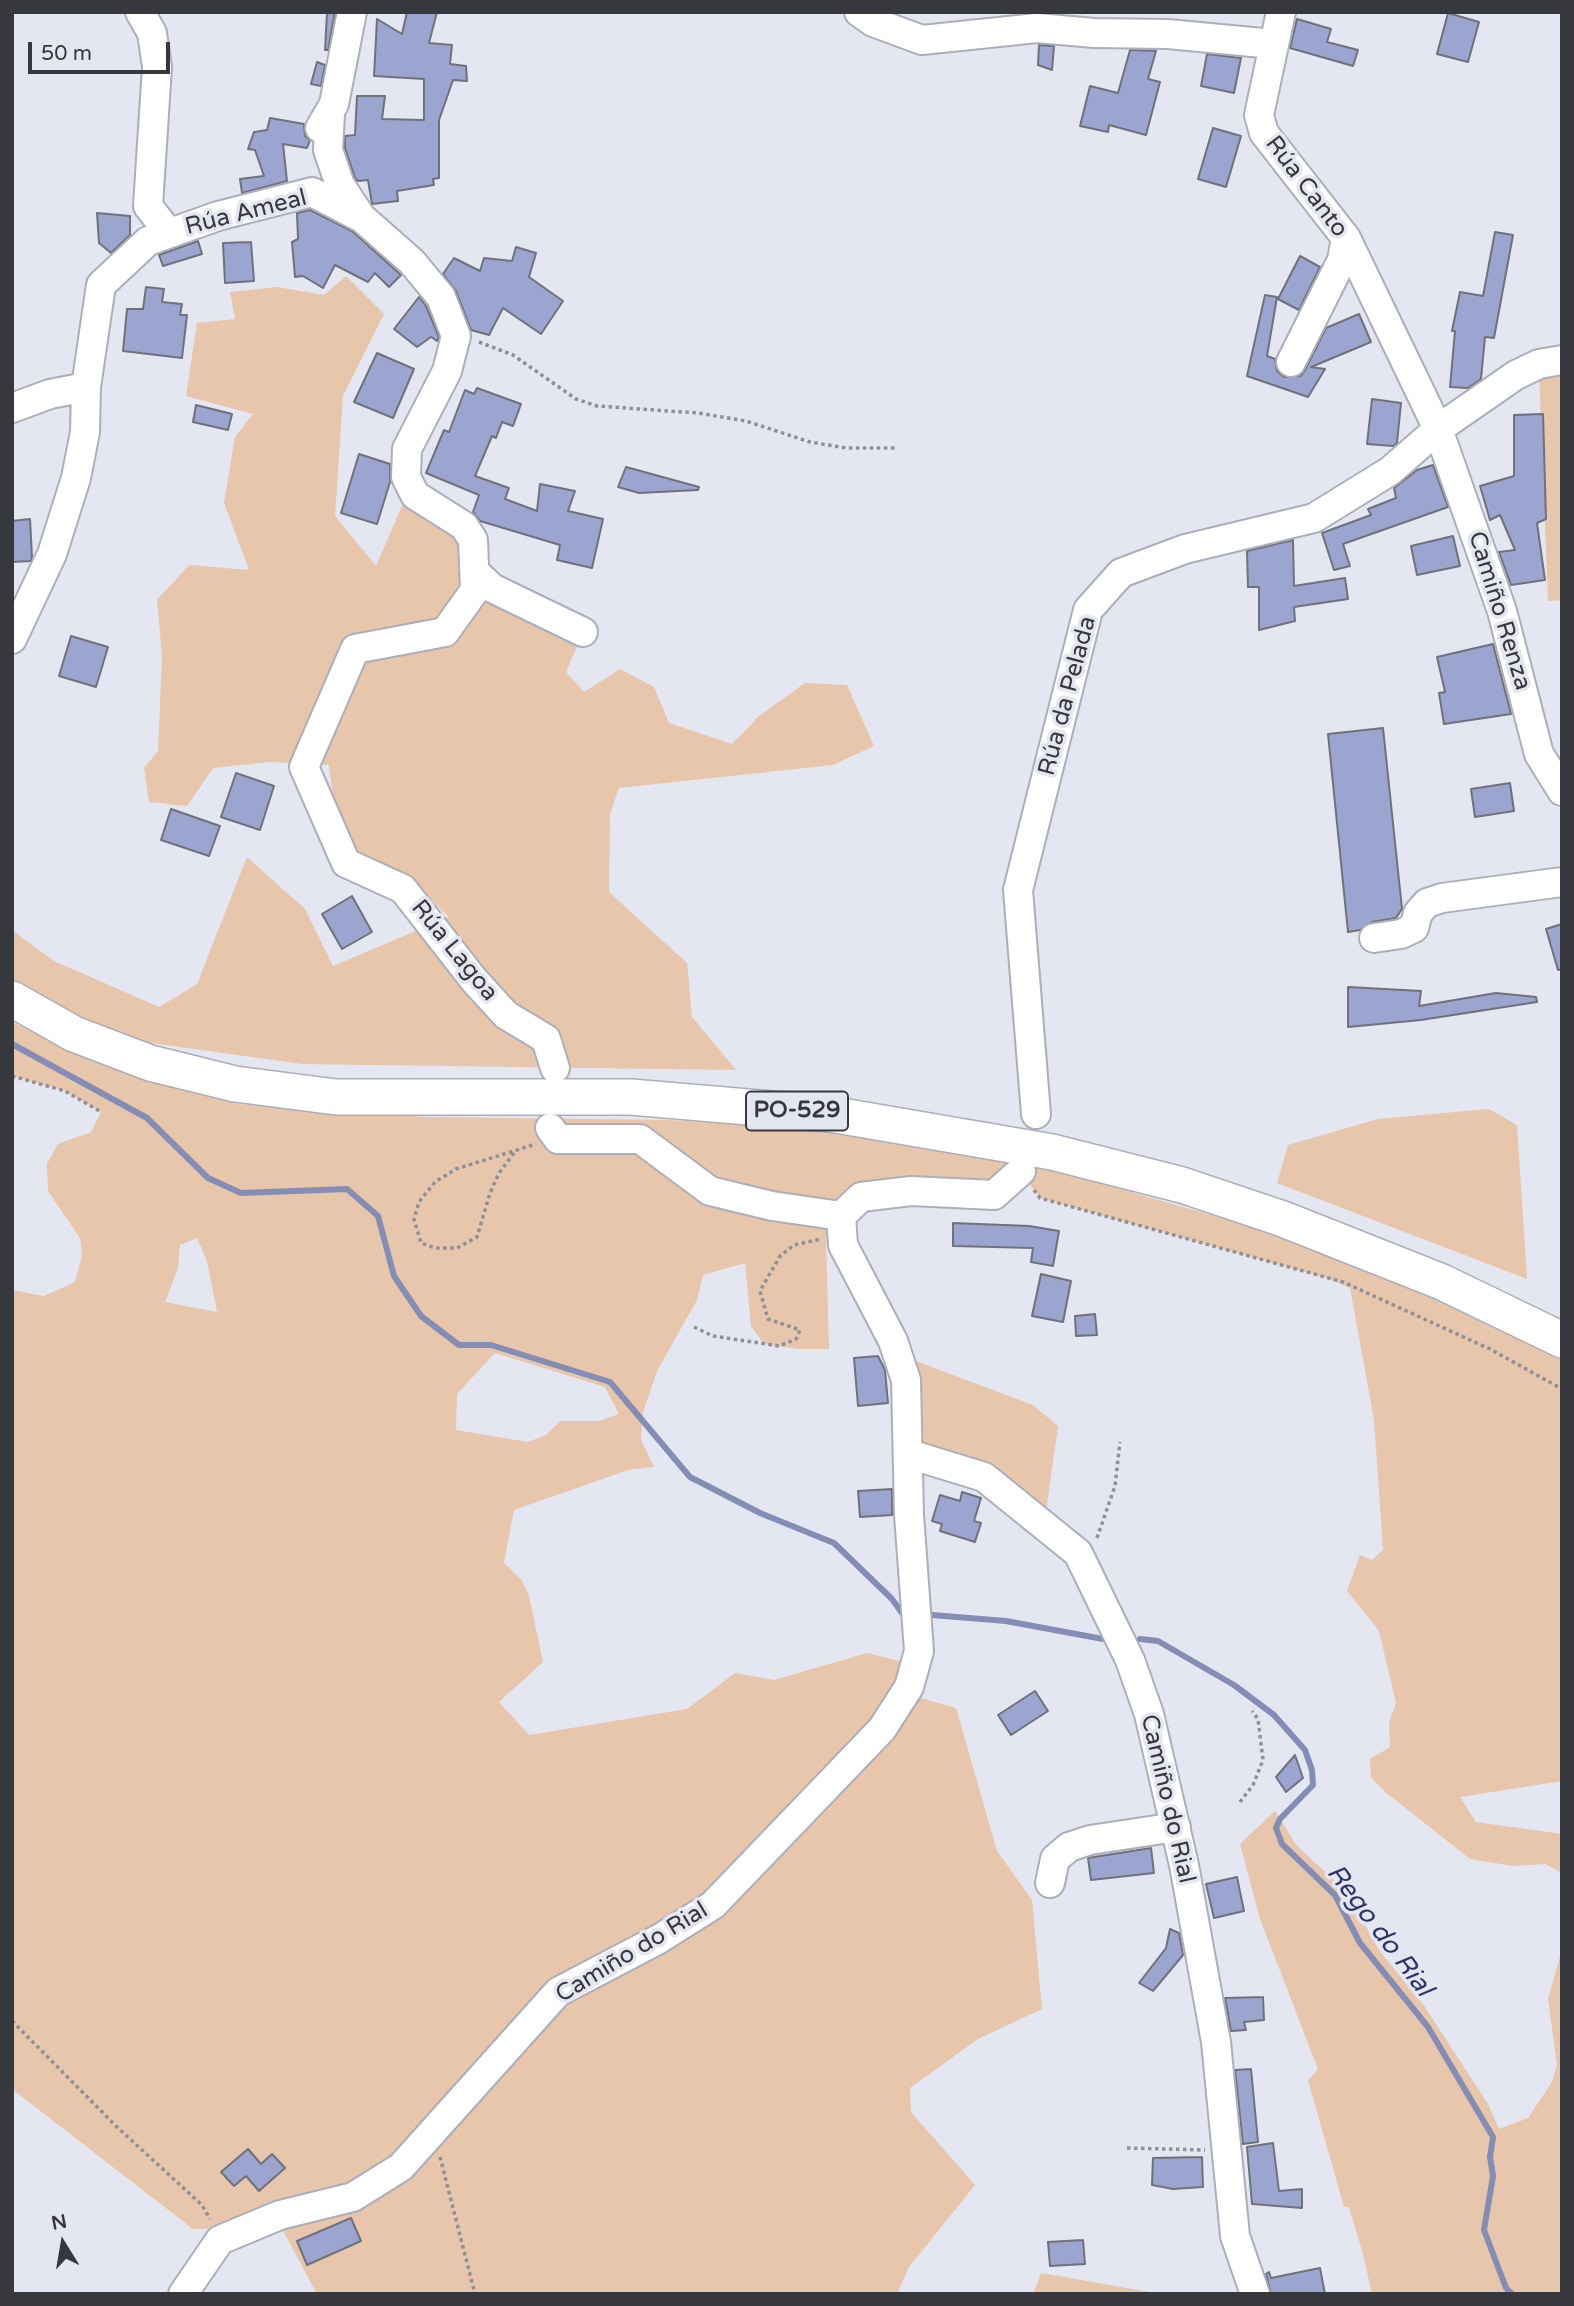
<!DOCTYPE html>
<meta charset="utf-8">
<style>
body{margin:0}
#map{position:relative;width:1574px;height:2306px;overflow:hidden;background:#e4e7f1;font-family:"Varela Round",sans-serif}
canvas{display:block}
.frame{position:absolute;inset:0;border:14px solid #37383d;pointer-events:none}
.north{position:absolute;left:28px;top:2208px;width:70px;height:70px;-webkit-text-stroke:5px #e4e7f1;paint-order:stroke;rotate:349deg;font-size:19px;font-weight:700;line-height:28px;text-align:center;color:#37383d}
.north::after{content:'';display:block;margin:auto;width:24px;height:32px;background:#37383d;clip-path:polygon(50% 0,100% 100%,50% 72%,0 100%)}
.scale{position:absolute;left:28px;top:42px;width:142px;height:32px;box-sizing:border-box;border:4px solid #37383d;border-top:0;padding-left:9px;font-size:21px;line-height:24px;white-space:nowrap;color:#37383d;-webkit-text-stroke:5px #e4e7f1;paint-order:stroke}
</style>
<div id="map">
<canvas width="1574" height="2306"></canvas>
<div class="frame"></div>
<div class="north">N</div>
<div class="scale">50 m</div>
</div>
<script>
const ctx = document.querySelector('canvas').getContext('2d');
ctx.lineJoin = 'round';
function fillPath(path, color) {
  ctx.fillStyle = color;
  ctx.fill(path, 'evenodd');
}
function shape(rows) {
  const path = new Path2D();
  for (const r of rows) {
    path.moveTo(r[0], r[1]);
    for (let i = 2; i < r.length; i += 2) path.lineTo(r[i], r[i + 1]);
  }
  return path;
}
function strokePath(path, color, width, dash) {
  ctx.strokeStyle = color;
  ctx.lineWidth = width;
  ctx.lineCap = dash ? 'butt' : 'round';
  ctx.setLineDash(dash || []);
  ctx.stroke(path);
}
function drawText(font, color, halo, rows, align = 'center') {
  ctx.font = font + ' "Varela Round",sans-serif';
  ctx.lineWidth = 7;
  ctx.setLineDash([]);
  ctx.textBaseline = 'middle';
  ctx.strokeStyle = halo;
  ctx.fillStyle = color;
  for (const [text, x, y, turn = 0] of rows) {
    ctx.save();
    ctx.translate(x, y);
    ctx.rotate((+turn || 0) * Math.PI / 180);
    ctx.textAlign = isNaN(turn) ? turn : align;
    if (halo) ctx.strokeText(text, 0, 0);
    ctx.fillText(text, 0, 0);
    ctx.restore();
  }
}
fillPath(shape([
 [346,276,384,314,343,396,335,516,376,566,405,499,462,538,476,590,581,637,566,672,584,692,620,669,654,687,669,723,732,744,759,716,805,683,847,685,874,746,833,765,619,788,610,814,609,892,687,963,692,1017,736,1070,302,1064,137,1041,32,995,12,981,12,930,54,961,159,1007,197,984,247,857,305,909,333,966,449,917,411,881,359,855,333,796,329,765,269,762,213,768,187,806,149,802,144,768,158,751,162,656,157,600,189,565,249,570,224,503,235,437,253,414,186,396,197,323,235,319,230,292,277,287,324,295],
 [1562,360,1562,600,1548,601,1539,372],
 [12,1022,140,1079,239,1104,427,1117,670,1120,809,1129,1040,1166,1326,1248,1562,1353,1562,1781,1460,1797,1476,1822,1562,1834,1562,1873,1545,1864,1513,1866,1470,1859,1384,1791,1371,1777,1370,1759,1390,1747,1389,1723,1396,1703,1379,1631,1347,1591,1360,1555,1372,1560,1383,1550,1374,1420,1350,1288,1327,1278,1040,1198,1021,1172,994,1195,911,1191,841,1216,826,1238,829,1349,798,1349,764,1344,751,1326,745,1263,703,1275,697,1300,657,1371,643,1412,641,1440,654,1467,628,1470,514,1510,504,1563,522,1580,529,1596,543,1662,499,1702,529,1735,687,1709,735,1673,774,1680,867,1653,915,1665,917,1697,956,1708,997,1851,1032,1900,1042,2009,978,2039,910,2088,911,2112,975,2185,909,2267,897,2294,317,2294,281,2227,193,2229,12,2089,12,1290,44,1296,75,1282,82,1255,80,1238,48,1191,47,1164,58,1144,91,1132,101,1112,65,1091,12,1076],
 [197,1238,207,1261,217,1312,165,1302,178,1268,180,1245],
 [495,1353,605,1387,619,1414,599,1421,560,1421,546,1435,528,1442,456,1430,457,1394],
 [1489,1109,1517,1125,1527,1279,1277,1183,1288,1145,1378,1119],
 [897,1354,1033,1405,1058,1426,1044,1525,984,1477,909,1454],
 [1275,1811,1297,1846,1333,1879,1356,1909,1379,1950,1425,2007,1488,2104,1499,2129,1528,2118,1552,2082,1557,2065,1548,1999,1562,1949,1562,2294,1372,2294,1363,2254,1349,2207,1344,2207,1308,2080,1318,2069,1260,1919,1240,1844],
 [1041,2273,1162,2294,1033,2294]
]), '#e7c6ab');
strokePath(shape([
 [12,1044,147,1118,208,1178,241,1193,347,1189,378,1216,394,1276,421,1316,459,1345,491,1345,610,1382,690,1477,760,1513,834,1543,892,1599,902,1613],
 [932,1615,1006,1621,1103,1639],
 [1140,1639,1158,1641,1234,1685,1274,1715,1305,1750,1312,1770,1313,1785,1280,1819,1276,1828,1282,1844,1335,1895,1360,1943,1428,2027,1493,2137,1490,2157,1493,2176,1484,2230,1506,2288,1512,2294]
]), '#838db5', 6);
const building = shape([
 [327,12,335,12,328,50,325,50,327,12],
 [407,12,437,12,429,43,452,45,450,64,466,66,467,81,453,80,439,120,439,178,433,179,434,185,397,191,398,201,372,204,368,180,358,181,355,178,345,148,345,136,355,135,357,96,385,96,382,119,424,120,424,79,374,76,377,19,402,34,407,12],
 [1448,13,1479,22,1468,62,1437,54,1448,13],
 [1297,19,1331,29,1327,42,1358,50,1353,66,1290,48,1297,19],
 [1039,45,1054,46,1052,70,1038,65,1039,45],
 [1130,50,1156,51,1148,79,1160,82,1146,135,1109,125,1108,132,1080,126,1090,86,1118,93,1130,50],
 [1207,54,1241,58,1234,93,1201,86,1207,54],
 [317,62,325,65,321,86,311,84,317,62],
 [270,118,304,124,305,136,310,140,307,148,283,144,287,181,242,193,240,179,264,176,255,150,248,149,254,132,267,130,270,118],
 [1213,128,1241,136,1226,187,1198,179,1213,128],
 [310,210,352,231,401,275,389,287,375,273,368,282,335,265,323,288,303,276,295,277,292,242,298,239,297,213,310,210],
 [97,213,130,216,130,235,111,253,99,243,97,213],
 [1495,232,1513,235,1494,338,1485,337,1481,379,1468,388,1450,387,1455,331,1452,331,1460,292,1483,296,1495,232],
 [198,241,202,254,163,266,159,255,198,241],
 [251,242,254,281,225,283,223,243,251,242],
 [516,247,536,253,529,277,563,301,541,334,503,308,489,335,471,330,456,291,443,274,454,258,480,271,484,258,512,261,516,247],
 [1300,256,1320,267,1299,310,1278,299,1300,256],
 [146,287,164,289,162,302,182,304,180,315,187,315,182,358,123,351,127,309,143,309,146,287],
 [1265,295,1277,297,1267,356,1275,359,1277,371,1284,377,1300,376,1305,370,1326,328,1359,314,1371,342,1311,367,1325,369,1308,397,1247,376,1265,295],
 [419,297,426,306,439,337,437,341,431,337,417,347,394,329,419,297],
 [377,353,414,369,393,418,354,402,377,353],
 [477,388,521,404,513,426,502,422,496,438,492,436,475,476,509,488,505,499,537,511,540,484,575,491,568,511,603,519,592,568,557,560,560,545,480,521,473,512,479,495,426,473,444,430,449,432,465,390,474,394,477,388],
 [1372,399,1401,403,1397,443,1393,446,1367,444,1372,399],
 [196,405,232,414,228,430,193,422,196,405],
 [1543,414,1546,519,1537,523,1545,580,1511,585,1499,552,1515,550,1500,515,1490,520,1480,486,1514,476,1514,415,1543,414],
 [359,454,390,464,390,482,377,524,341,513,359,454],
 [1433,465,1448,507,1343,544,1350,566,1334,570,1322,533,1371,515,1368,509,1396,498,1394,488,1417,470,1433,465],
 [626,467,699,487,698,490,639,493,618,487,626,467],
 [30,519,32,557,31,561,12,562,12,521,30,519],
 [1453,536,1460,566,1417,575,1411,546,1453,536],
 [1293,540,1294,586,1345,578,1348,599,1294,607,1295,621,1259,630,1259,587,1248,587,1247,551,1293,540],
 [71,636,108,647,96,687,59,676,71,636],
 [1493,644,1511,714,1444,724,1439,693,1445,692,1437,657,1493,644],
 [1383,728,1402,909,1396,918,1372,922,1360,930,1348,932,1328,734,1383,728],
 [236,773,274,786,260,830,221,817,236,773],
 [1510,783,1514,811,1475,817,1471,789,1510,783],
 [171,809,220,826,209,856,161,840,171,809],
 [352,896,372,932,342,949,322,914,352,896],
 [1562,924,1562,969,1558,970,1546,929,1562,924],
 [1348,987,1421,991,1419,1006,1496,993,1536,997,1537,1002,1421,1020,1348,1027,1348,987],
 [953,1223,1029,1226,1059,1231,1053,1266,1031,1262,1033,1248,953,1246,953,1223],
 [1041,1274,1071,1281,1063,1322,1032,1316,1041,1274],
 [1095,1314,1097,1335,1076,1336,1075,1316,1095,1314],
 [878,1356,885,1370,888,1403,858,1406,854,1358,878,1356],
 [892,1489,892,1515,860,1517,858,1491,892,1489],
 [962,1492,981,1498,974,1521,981,1523,975,1542,940,1531,942,1524,932,1521,940,1495,960,1501,962,1492],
 [1035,1691,1048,1711,1011,1735,998,1715,1035,1691],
 [1295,1755,1303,1778,1286,1792,1276,1777,1295,1755],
 [1151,1848,1154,1873,1091,1880,1088,1858,1151,1848],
 [1237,1877,1244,1911,1214,1918,1206,1884,1237,1877],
 [1170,1929,1179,1933,1183,1955,1153,1991,1139,1983,1166,1948,1170,1929],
 [1263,1997,1264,2020,1244,2022,1246,2030,1231,2031,1225,1998,1263,1997],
 [1251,2069,1258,2142,1243,2144,1235,2070,1251,2069],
 [1273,2143,1279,2191,1302,2189,1302,2208,1252,2204,1247,2147,1273,2143],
 [248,2149,261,2164,272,2154,285,2168,259,2191,246,2176,234,2186,221,2172,248,2149],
 [1202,2157,1203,2187,1173,2189,1152,2185,1153,2158,1202,2157],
 [351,2218,361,2241,307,2265,297,2241,351,2218],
 [1083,2240,1085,2264,1050,2266,1048,2242,1083,2240],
 [1320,2268,1325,2294,1271,2294,1266,2274,1269,2272,1271,2278,1320,2268]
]);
fillPath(building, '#9ba5cf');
strokePath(building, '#6f717b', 2);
const minor = shape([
 [140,12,152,33,157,67,148,206,169,233],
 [859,12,873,22,922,40,1037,28,1094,33,1168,34,1273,44],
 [1281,12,1259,115,1264,133,1346,238,1438,429,1502,611,1539,754,1562,791],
 [330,114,328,150,340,185,361,217,412,262,441,297,456,336,447,371,407,449,406,477,415,495,464,526,473,540,475,590,445,632,355,649,304,767,346,863,403,889,474,980,506,1015,546,1039,555,1068],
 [320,128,334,104,352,12],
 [1291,362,1342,260,1346,238],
 [12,408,50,394,86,387,101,285,148,241,218,216,312,192,358,216],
 [475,572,492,588,583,632],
 [12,639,52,554,76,478,85,432,86,387],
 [1374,938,1401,934,1414,928,1418,913,1427,903,1442,898,1562,882],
 [1036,1114,1018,890,1088,610,1121,573,1185,549,1314,518,1390,471,1438,429,1516,375,1539,364,1562,360],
 [550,1128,558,1139,640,1139,710,1191,772,1206,841,1216,861,1197,911,1191,994,1195,1021,1171],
 [909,1454,984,1477,1078,1553,1130,1660,1149,1714,1184,1865,1216,2042,1235,2236,1255,2294],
 [1050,1883,1055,1859,1069,1847,1090,1840,1176,1827],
 [183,2294,220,2240,280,2215,353,2197,401,2167,558,1992,659,1939,713,1905,882,1729,909,1687,919,1651,909,1515,906,1380,893,1341,843,1245,841,1216]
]);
const major = shape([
 [12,999,74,1034,150,1063,235,1084,336,1097,631,1097,830,1114,1052,1152,1182,1185,1283,1219,1442,1282,1562,1340]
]);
strokePath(minor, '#acaeb9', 32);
strokePath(major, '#acaeb9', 38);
strokePath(shape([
 [479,342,513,355,576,399,597,406,698,413,746,421,810,442,846,448,896,448],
 [12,1076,65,1091,101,1112],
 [514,1153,499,1173,490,1193,477,1237,457,1248,435,1248,421,1243,414,1219,419,1202,435,1182,456,1169,536,1144],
 [1034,1190,1040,1198,1343,1282,1490,1349,1562,1389],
 [694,1327,713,1336,779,1346,796,1339,800,1330,768,1319,760,1291,780,1256,794,1245,821,1239],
 [1097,1538,1115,1486,1120,1442],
 [1240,1802,1253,1785,1263,1760,1258,1719,1252,1711],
 [12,2021,118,2128,202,2205,210,2219],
 [1127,2148,1205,2150],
 [440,2157,475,2294]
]), '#8e9098', 3.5, [3.5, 3.5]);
strokePath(minor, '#fff', 28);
strokePath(major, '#fff', 35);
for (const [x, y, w] of [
 [797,1111,102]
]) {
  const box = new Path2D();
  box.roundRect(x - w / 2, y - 19.5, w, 39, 5);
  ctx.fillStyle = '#e4e7f1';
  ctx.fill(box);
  strokePath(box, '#37383d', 2);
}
drawText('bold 23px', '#37383d', null, [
 ["PO-529",797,1111]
]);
drawText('24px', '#37383d', '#e4e7f1', [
 ["Rúa Canto",1306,187,53],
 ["Rúa Ameal",246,213,-14],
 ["Camiño Renza",1499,611,73],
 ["Rúa da Pelada",1068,696,-75],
 ["Rúa Lagoa",454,951,51],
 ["Camiño do Rial",1167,1799,77],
 ["Camiño do Rial",632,1953,-31]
]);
drawText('italic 26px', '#2d3569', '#e4e7f1', [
 ["Rego do Rial",1379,1931,53]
]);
</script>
